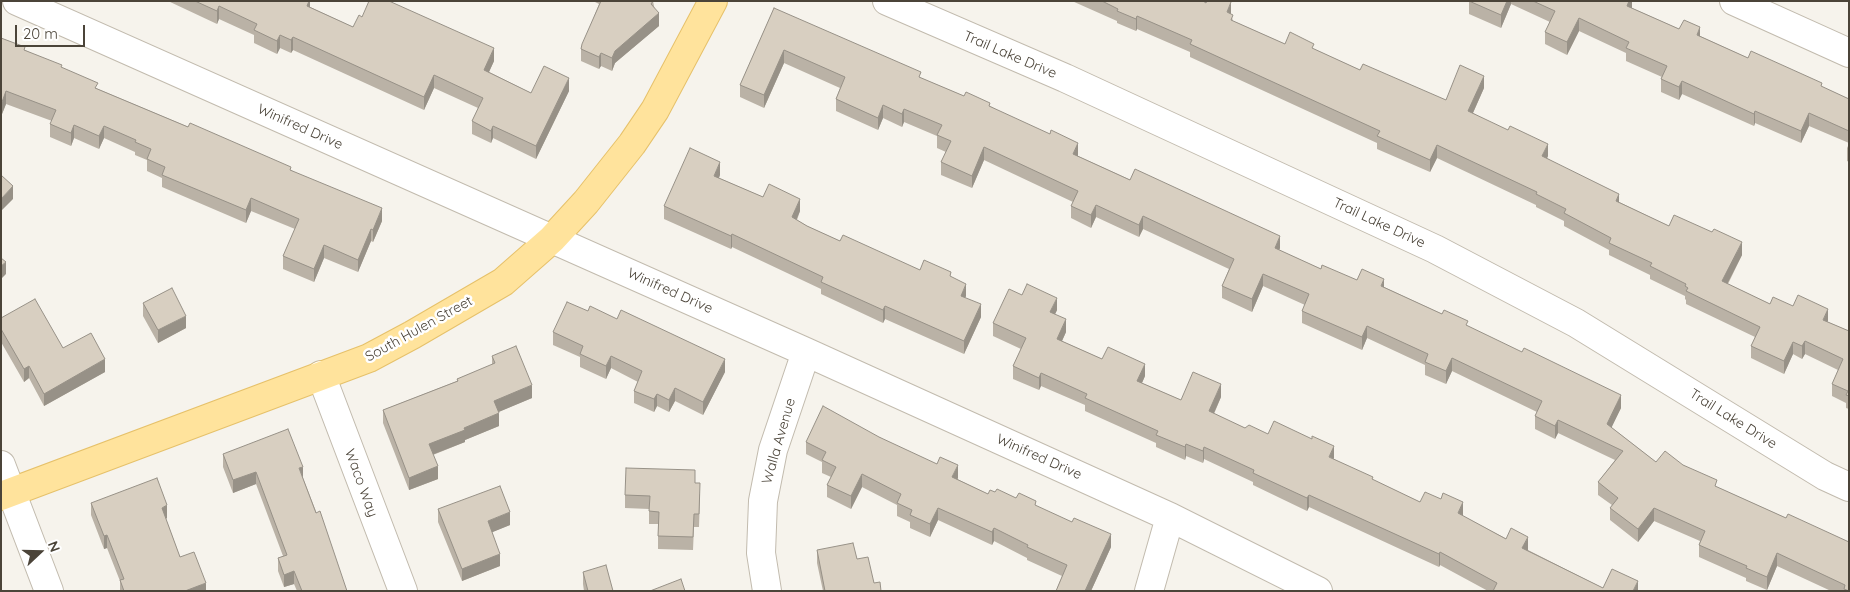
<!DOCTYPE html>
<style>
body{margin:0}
#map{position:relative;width:1850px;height:592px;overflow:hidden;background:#f6f3ec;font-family:Quicksand,sans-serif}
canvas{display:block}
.frame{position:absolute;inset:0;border:2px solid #4b4439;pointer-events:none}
.north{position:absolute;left:15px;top:527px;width:50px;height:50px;-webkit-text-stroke:4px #fff;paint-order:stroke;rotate:69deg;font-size:14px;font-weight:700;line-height:20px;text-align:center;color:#4b4439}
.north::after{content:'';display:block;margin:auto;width:18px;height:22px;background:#4b4439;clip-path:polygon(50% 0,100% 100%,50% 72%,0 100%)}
.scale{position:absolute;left:15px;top:25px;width:70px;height:22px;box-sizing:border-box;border:2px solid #4b4439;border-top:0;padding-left:6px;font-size:15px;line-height:18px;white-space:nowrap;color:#4b4439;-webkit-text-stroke:4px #fff;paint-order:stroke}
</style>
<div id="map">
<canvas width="1850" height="592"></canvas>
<div class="frame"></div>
<div class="north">N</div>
<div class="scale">20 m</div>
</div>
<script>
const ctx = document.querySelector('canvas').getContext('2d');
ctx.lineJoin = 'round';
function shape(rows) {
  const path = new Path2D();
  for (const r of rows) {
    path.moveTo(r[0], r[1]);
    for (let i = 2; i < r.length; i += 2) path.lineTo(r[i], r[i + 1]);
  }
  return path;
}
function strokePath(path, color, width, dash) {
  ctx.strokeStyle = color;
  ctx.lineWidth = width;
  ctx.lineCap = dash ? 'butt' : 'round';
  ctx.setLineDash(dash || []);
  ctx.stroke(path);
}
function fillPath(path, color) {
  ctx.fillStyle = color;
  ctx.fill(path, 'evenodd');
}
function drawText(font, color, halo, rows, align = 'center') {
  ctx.font = font + ' Quicksand,sans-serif';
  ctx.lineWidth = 5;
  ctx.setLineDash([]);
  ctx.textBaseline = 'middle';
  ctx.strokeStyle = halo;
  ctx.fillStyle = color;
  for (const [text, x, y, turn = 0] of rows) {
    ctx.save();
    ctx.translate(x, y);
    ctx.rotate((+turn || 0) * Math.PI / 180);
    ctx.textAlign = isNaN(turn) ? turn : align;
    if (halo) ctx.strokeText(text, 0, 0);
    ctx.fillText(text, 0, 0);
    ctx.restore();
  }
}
const minor = shape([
 [17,1,806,352,1170,517,1318,591],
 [887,1,1065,78,1435,249,1576,323,1825,476,1849,487],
 [1734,1,1849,53],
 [321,375,403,591],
 [1,465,49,591],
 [767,591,761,553,763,501,773,450,806,352],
 [1149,591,1170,517]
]);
const major = shape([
 [1,496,369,358,412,335,503,282,552,239,586,202,632,144,655,110,713,1]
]);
strokePath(minor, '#c2bbae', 30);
strokePath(major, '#e6c16a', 30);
strokePath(minor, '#fff', 28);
strokePath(major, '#ffe39c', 28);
fillPath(shape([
 [168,1,310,1,310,7,353,27,362,17,494,61,489,72,531,93,569,91,536,159,493,138,491,143,472,134,472,121,478,108,434,88,424,110,293,50,291,53,280,48,277,54,254,43,254,35,219,19,217,24],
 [593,1,653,1,654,6,659,26,615,63,612,71,601,66,599,69,581,61,581,49,599,4],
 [1072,1,1203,1,1231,14,1233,21,1285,44,1314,49,1360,70,1446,100,1484,88,1473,113,1548,156,1547,158,1619,202,1669,226,1742,255,1728,284,1770,304,1828,322,1849,331,1849,409,1846,408,1846,403,1832,396,1832,384,1838,370,1805,354,1802,359,1793,354,1784,374,1751,358,1751,346,1755,337,1686,304,1686,300,1685,299,1685,296,1650,279,1650,275,1609,255,1609,250,1564,226,1564,221,1536,207,1536,205,1437,158,1430,172,1377,149,1377,143,1190,57,1190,52,1137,29,1136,31,1117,23,1117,21],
 [1469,1,1632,1,1632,8,1679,29,1700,36,1748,58,1822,87,1849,99,1849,143,1809,126,1801,143,1755,123,1754,126,1682,94,1679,100,1661,92,1661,79,1662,77,1626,61,1626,53,1579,31,1567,55,1545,44,1545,32,1550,22,1511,4,1501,28,1469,14],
 [774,8,921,78,964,96,990,106,1078,156,1280,248,1279,250,1321,269,1357,280,1384,287,1468,326,1621,408,1611,427,1656,462,1683,465,1717,487,1786,518,1849,542,1849,591,1831,591,1777,566,1767,590,1746,581,1746,578,1699,557,1699,545,1700,541,1654,521,1638,542,1610,520,1610,508,1612,505,1598,495,1598,482,1615,460,1558,433,1555,439,1535,429,1535,416,1537,412,1452,371,1446,384,1425,375,1425,365,1367,338,1362,350,1302,323,1302,311,1305,305,1263,286,1252,312,1222,298,1222,286,1229,269,1143,229,1139,237,1096,217,1091,228,1071,218,1071,206,1073,202,984,160,972,188,941,175,941,162,946,152,937,148,937,136,904,122,902,127,883,118,878,130,836,111,836,99,840,88,784,63,764,108,740,97,740,85],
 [1,38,25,50,62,68,98,89,291,170,382,221,373,242,371,241,358,272,324,258,314,282,283,269,283,256,295,229,251,211,246,223,162,187,162,178,147,171,147,160,135,155,135,152,104,138,99,149,74,138,71,146,50,137,50,124,52,121,6,104,2,114,1,114],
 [1849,144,1849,162,1847,161,1847,148],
 [720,175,719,178,763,197,800,211,797,220,807,226,840,241,920,270,951,277,966,296,965,298,981,317,964,354,885,319,883,323,821,294,821,289,732,247,731,249,664,219,664,206],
 [1022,295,1057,310,1055,314,1066,332,1062,341,1102,359,1145,376,1142,383,1181,400,1221,397,1214,414,1245,428,1268,434,1334,459,1373,480,1420,502,1463,515,1463,516,1528,550,1603,588,1638,591,1488,591,1440,565,1439,567,1309,507,1307,511,1253,485,1253,482,1204,459,1203,463,1186,456,1185,460,1156,447,1156,443,1085,411,1085,405,1041,386,1039,390,1013,379,1013,366,1021,349,993,336,993,323],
 [143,303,186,328,158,343,143,316],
 [1,318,63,348,105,372,44,406,29,378,24,382,1,342],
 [553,332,725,372,703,415,675,401,669,412,657,406,654,412,634,403,634,391,638,382,611,368,606,379,580,367,580,357,553,345],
 [492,356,532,398,498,412,499,426,465,440,465,442,433,455,438,479,409,490,383,423,383,410,457,381,457,379,492,365],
 [879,437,958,478,957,479,988,494,995,492,1016,498,1036,506,1111,547,1091,591,1056,591,1062,576,1027,560,1027,558,994,541,992,545,938,520,930,537,910,528,910,522,897,516,897,505,862,487,851,509,827,497,827,485,831,477,822,473,822,462,806,454,806,442],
 [223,454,303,478,347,591,297,591,294,584,284,587,278,571,278,558,283,556,256,484,233,493,223,467],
 [695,483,700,496,699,527,694,527,693,550,658,549,658,524,649,524,649,509,625,508,625,495],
 [91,503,167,518,166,519,180,557,206,591,120,591,120,581,107,548,104,549,91,515],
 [438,509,510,525,492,532,500,566,462,581,438,522],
 [817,550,857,559,874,583,881,591,823,591,817,563],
 [583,572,613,591,584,591,583,584]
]), '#bab2a6');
fillPath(shape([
 [309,1,310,1,310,11,307,6],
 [1507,1,1511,1,1511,4,1501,28,1501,15],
 [1629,1,1632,1,1632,9,1627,6],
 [1231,2,1231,15,1227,12],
 [219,6,219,19,217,24,217,11],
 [659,13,659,26,615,63,612,71,612,58,615,51],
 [1137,16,1137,29,1136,31,1136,19],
 [1579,18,1579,31,1567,55,1567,42],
 [1700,27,1700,40,1697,35],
 [280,35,280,48,277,54,277,41],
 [293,37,293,50,291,53,291,40],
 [494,48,494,61,484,83,484,70],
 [784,50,784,63,764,108,764,95],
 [601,53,601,66,599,69,599,57],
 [434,75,434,88,424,110,424,97],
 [1484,76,1484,88,1468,124,1468,111],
 [569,78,569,91,536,159,536,146],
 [1682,81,1682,94,1679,100,1679,87],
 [6,91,6,104,2,114,2,102],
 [883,105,883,118,878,130,878,118],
 [904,109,904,122,902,127,902,114],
 [1755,111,1755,123,1754,126,1754,114],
 [1809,113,1809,126,1801,143,1801,131],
 [74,125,74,138,71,146,71,133],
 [104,126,104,138,99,149,99,136],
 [493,126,493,138,491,143,491,131],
 [1078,143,1078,156,1073,167,1073,154],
 [1548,144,1548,156,1542,169,1542,156],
 [1437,145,1437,158,1430,172,1430,160],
 [984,147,984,160,972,188,972,176],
 [720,162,720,175,714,188,714,176],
 [13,186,13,199,1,211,1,199],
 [1619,194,1619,207,1616,201],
 [251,198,251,211,246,223,246,210],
 [800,199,800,211,792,230,792,217],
 [1096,205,1096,217,1091,228,1091,215],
 [382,208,382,221,373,242,373,230],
 [1143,216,1143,229,1139,237,1139,225],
 [371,229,371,241,358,272,358,260],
 [732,234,732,247,731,249,731,236],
 [1280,236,1280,248,1275,261,1275,248],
 [1742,242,1742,255,1722,294,1722,281],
 [324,245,324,258,314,282,314,269],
 [6,262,6,274,1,279,1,266],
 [1263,274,1263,286,1252,312,1252,299],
 [1384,279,1384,291,1381,286],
 [966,284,966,296,961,308,961,296],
 [1057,298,1057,310,1050,325,1050,312],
 [981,304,981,317,964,354,964,341],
 [885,306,885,319,883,323,883,310],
 [1828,309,1828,321,1823,332,1823,320],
 [186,316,186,328,158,343,158,330],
 [1066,319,1066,332,1057,352,1057,339],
 [1367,326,1367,338,1362,350,1362,337],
 [1805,341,1805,354,1802,359,1802,346],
 [1793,342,1793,354,1784,374,1784,361],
 [611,356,611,368,606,379,606,366],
 [1452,358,1452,371,1446,384,1446,371],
 [105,359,105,372,44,406,44,394],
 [725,359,725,372,703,415,703,402],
 [1145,364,1145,376,1137,394,1137,381],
 [29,366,29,378,24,382,24,369],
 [1041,373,1041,386,1039,390,1039,378],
 [1221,384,1221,397,1209,424,1209,411],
 [532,385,532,398,494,414,494,401],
 [675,388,675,401,669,412,669,400],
 [657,394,657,406,654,412,654,399],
 [1621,395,1621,408,1607,437,1607,424],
 [499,413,499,426,465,440,465,442,429,456,429,444,464,428],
 [1558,420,1558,433,1555,439,1555,426],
 [1186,444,1186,456,1185,460,1185,447],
 [1334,446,1334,459,1329,457],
 [1204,447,1204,459,1203,463,1203,451],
 [958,465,958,478,952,490,952,477],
 [438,466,438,479,409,490,409,478],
 [303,467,303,479,299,468],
 [256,472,256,484,233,493,233,480],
 [862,474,862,487,851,509,851,496],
 [1309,495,1309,507,1307,511,1307,498],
 [1463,502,1463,515,1458,526,1458,513],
 [167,505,167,518,162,520,162,508],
 [938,508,938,520,930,537,930,524],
 [1654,508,1654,521,1638,542,1638,529],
 [510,512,510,525,488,534,488,521],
 [994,528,994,541,992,545,992,532],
 [1111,534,1111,547,1091,591,1085,591],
 [107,535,107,548,104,549,104,536],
 [1528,537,1528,550,1522,560,1522,548],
 [1440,552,1440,565,1439,567,1439,554],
 [1777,553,1777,566,1767,590,1767,577],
 [500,554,500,566,462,581,462,569],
 [294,571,294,584,284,587,284,575],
 [1638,581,1638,591,1633,591],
 [206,583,206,591,185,591]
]), '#979187');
const building = shape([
 [195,1,309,1,307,6,353,27,359,15,362,17,369,1,389,1,494,48,484,70,531,93,544,66,569,78,536,146,493,126,491,131,472,121,483,98,434,75,424,97,293,37,291,40,280,35,277,41,254,30,257,24,219,6,217,11,195,1],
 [601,1,653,1,651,4,659,13,615,51,612,58,601,53,599,57,581,49,582,44,601,1],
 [1102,1,1203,1,1206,3,1207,1,1230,1,1231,2,1227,12,1233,15,1231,20,1285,44,1290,32,1314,44,1312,48,1360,70,1363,64,1446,100,1460,65,1484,76,1468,111,1508,130,1510,126,1548,144,1542,156,1619,194,1616,201,1669,226,1674,215,1712,232,1714,229,1742,242,1722,281,1770,304,1773,297,1793,306,1798,295,1828,309,1823,320,1849,331,1849,396,1846,395,1848,391,1832,384,1843,359,1805,341,1802,346,1793,342,1784,361,1751,346,1760,327,1686,291,1688,288,1685,286,1686,284,1650,266,1652,263,1609,243,1611,238,1564,213,1566,209,1536,194,1537,192,1437,145,1430,160,1377,136,1380,131,1190,44,1192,40,1137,16,1136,19,1117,11,1118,9,1102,1],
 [1469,1,1507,1,1501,15,1469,1],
 [1533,1,1629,1,1627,6,1679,29,1684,20,1700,27,1697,35,1748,58,1751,51,1822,83,1821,86,1849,99,1849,131,1809,113,1801,131,1755,111,1754,114,1682,81,1679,87,1661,79,1667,66,1626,48,1629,42,1579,18,1567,42,1545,32,1555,11,1533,1],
 [774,8,921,72,919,77,964,96,966,92,990,103,989,106,1050,134,1051,130,1078,143,1073,154,1130,180,1135,169,1280,236,1275,248,1321,269,1322,265,1357,280,1362,269,1384,279,1381,286,1442,314,1444,310,1468,321,1466,325,1522,352,1524,348,1621,395,1607,424,1656,462,1665,451,1683,465,1717,480,1715,486,1786,518,1788,514,1849,542,1849,591,1844,589,1845,585,1777,553,1767,577,1746,568,1747,566,1699,545,1705,531,1654,508,1638,529,1610,508,1618,498,1598,482,1623,451,1558,420,1555,426,1535,416,1542,401,1452,358,1446,371,1425,362,1428,354,1367,326,1362,337,1302,311,1309,294,1263,274,1252,299,1222,286,1234,259,1143,216,1139,225,1096,205,1091,215,1071,206,1078,191,984,147,972,176,941,162,951,141,937,135,942,125,904,109,902,114,883,105,878,118,836,99,845,77,784,50,764,95,740,85,774,8],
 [1,38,25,47,24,50,62,65,61,67,98,83,95,88,188,127,190,123,291,167,290,170,382,208,373,230,371,229,358,260,324,245,314,269,283,256,299,219,251,198,246,210,162,175,165,167,147,159,151,149,135,142,136,140,104,126,99,136,74,125,71,133,50,124,56,110,6,91,2,102,1,101,1,38],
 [690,148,720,162,714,176,763,197,769,184,800,199,792,217,807,226,840,241,843,235,920,270,924,260,951,272,950,276,966,284,961,296,981,304,964,341,885,306,883,310,821,282,823,277,732,234,731,236,664,206,690,148],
 [1,175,13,186,1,199,1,175],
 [1,258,6,262,1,266,1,258],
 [1027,284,1057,298,1050,312,1066,319,1057,339,1102,359,1108,347,1145,364,1137,381,1181,400,1193,372,1221,384,1209,411,1245,428,1249,425,1268,434,1274,421,1312,439,1312,436,1334,446,1329,457,1373,477,1372,479,1420,502,1425,492,1441,499,1443,493,1463,502,1458,513,1506,539,1511,528,1528,537,1522,548,1603,588,1612,569,1638,581,1633,591,1493,591,1497,583,1440,552,1439,554,1309,495,1307,498,1253,473,1254,470,1204,447,1203,451,1186,444,1185,447,1156,435,1158,431,1085,398,1087,394,1041,373,1039,378,1013,366,1026,338,993,323,1009,289,1022,295,1027,284],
 [172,288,186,316,158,330,143,303,172,288],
 [35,299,63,348,91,333,105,359,44,394,29,366,24,369,1,329,1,318,35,299],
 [567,302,588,311,590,306,617,319,621,310,725,359,703,402,675,388,669,400,657,394,654,399,634,391,642,371,611,356,606,366,580,354,583,346,553,332,567,302],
 [516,346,532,385,494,401,499,413,464,428,465,430,429,444,438,466,409,478,383,410,458,381,457,379,495,363,492,356,516,346],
 [823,406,879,437,937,464,940,457,958,465,952,477,988,494,990,490,995,492,997,489,1016,498,1019,493,1036,501,1035,505,1072,522,1074,518,1111,534,1085,591,1056,591,1067,565,1027,547,1028,545,994,528,992,532,938,508,930,524,910,515,912,510,897,503,901,494,862,474,851,496,827,485,836,467,822,460,826,452,806,442,823,406],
 [288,429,303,467,299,468,316,513,320,511,347,591,302,591,294,571,284,575,278,558,287,555,256,472,233,480,223,454,288,429],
 [626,468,695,470,695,483,700,483,699,514,694,514,693,537,658,536,659,512,649,511,650,496,625,495,626,468],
 [157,478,167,505,162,508,180,557,194,552,206,583,185,591,124,591,120,580,124,579,107,535,104,536,91,503,157,478],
 [500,486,510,512,488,521,500,554,462,569,438,509,500,486],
 [853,543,857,559,868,557,874,583,880,582,881,591,825,591,817,550,853,543],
 [606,565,613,591,588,591,583,572,606,565],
 [681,579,685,591,650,591,681,579]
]);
fillPath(building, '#d8cfc1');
strokePath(building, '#979187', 1);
drawText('14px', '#4b4439', '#fff', [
 ["Trail Lake Drive",1010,55,23],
 ["Winifred Drive",300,127,24],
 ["Trail Lake Drive",1379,223,25],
 ["Winifred Drive",670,291,24],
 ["South Hulen Street",419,329,-29],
 ["Trail Lake Drive",1733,419,32],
 ["Walla Avenue",779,441,-74],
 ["Winifred Drive",1039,457,24],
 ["Waco Way",361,483,70]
]);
</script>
